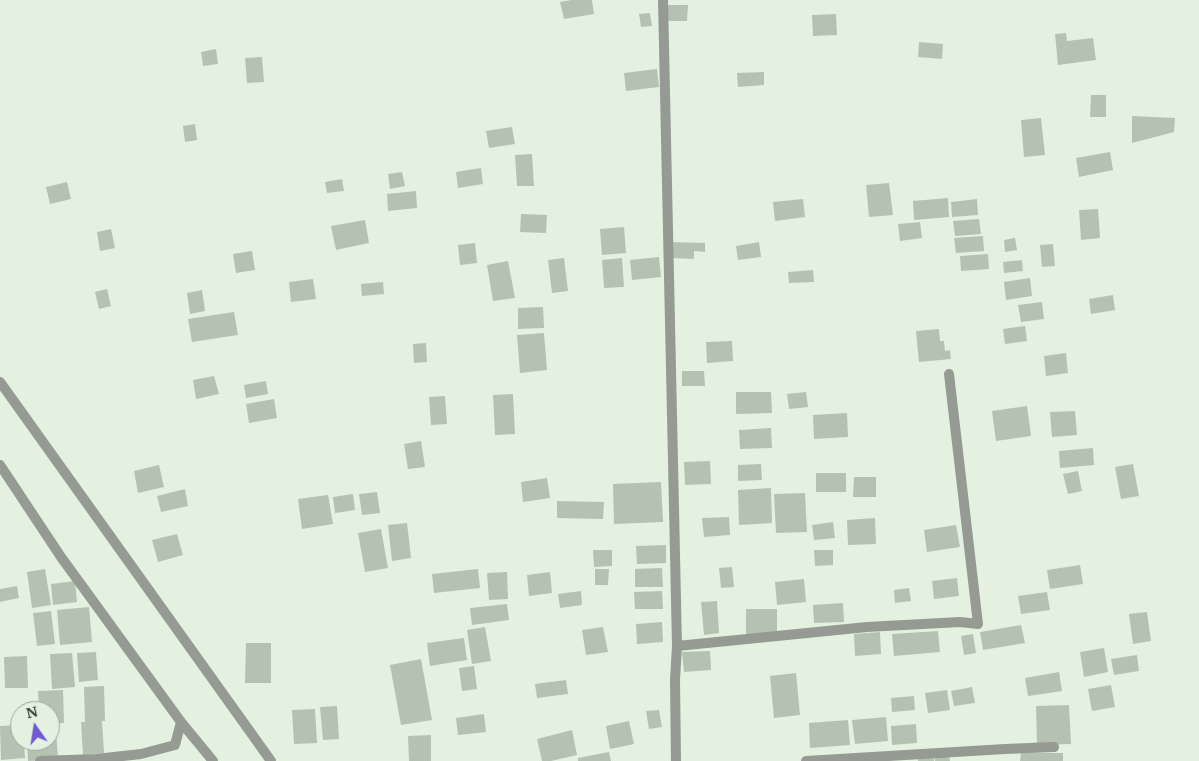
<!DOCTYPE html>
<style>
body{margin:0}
#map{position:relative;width:1199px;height:761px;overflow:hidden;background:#e4f1e0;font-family:Merriweather,serif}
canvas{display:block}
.north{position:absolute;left:10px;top:701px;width:50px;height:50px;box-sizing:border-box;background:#e4f1e0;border:1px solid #9ea79a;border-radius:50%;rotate:347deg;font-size:14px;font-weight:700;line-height:20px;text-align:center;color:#343932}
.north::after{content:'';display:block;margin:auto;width:18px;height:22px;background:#7059d3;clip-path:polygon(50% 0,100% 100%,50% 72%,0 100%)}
</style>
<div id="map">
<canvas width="1199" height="761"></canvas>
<div class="north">N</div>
</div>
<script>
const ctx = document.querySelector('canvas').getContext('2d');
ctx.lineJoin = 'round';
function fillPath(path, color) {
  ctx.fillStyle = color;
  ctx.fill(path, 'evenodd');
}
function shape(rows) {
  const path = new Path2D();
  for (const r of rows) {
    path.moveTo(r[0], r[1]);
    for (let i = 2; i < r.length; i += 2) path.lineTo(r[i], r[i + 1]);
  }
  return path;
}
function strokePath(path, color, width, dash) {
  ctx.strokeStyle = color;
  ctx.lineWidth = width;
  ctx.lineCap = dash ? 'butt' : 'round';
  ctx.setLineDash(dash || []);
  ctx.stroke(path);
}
fillPath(shape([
 [571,0,592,0,594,14,564,19,560,2],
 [665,5,688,5,687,21,664,21],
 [650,13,652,26,641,27,639,14],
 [836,14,837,35,813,36,812,15],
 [1066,33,1067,41,1093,38,1096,60,1058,65,1055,34],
 [919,42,943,44,942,59,918,57],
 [216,49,218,64,203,66,201,52],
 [262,57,264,82,247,83,245,58],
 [657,69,659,87,626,91,624,73],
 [764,72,764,85,738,87,737,73],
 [1091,95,1106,95,1106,117,1090,117],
 [1132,116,1175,118,1174,132,1132,143],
 [1041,118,1045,155,1024,157,1021,120],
 [195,124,197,140,185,142,183,126],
 [512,127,515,144,489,148,486,131],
 [1110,152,1113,170,1079,177,1076,158],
 [532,154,534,186,517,186,515,155],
 [481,168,483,184,458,188,456,172],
 [402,172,405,186,390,189,388,174],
 [342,179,344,191,327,193,325,182],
 [67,182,71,199,50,204,46,187],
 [889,183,893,215,869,217,866,185],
 [416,191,417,208,388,211,387,194],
 [948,198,949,217,914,220,913,201],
 [803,199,805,217,775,221,773,202],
 [977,199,978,215,952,217,951,202],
 [1098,209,1100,238,1081,240,1079,210],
 [521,214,547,215,546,233,520,232],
 [979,219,981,234,955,236,953,221],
 [365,220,369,243,336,250,331,226],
 [920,222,922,238,900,241,898,224],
 [624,227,626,253,602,255,600,229],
 [111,229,115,248,100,251,97,232],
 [983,236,984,251,956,253,954,238],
 [1015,238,1017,250,1005,252,1004,240],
 [670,242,705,243,705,252,694,251,694,259,670,258],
 [759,242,761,257,738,260,736,246],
 [475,243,477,263,460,265,458,245],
 [1053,244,1055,266,1042,267,1040,245],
 [252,251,255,270,236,273,233,254],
 [988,254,989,269,961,271,960,256],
 [659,257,661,277,632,280,630,260],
 [564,258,568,291,552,293,548,260],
 [622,258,624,287,604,288,602,260],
 [1022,260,1023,271,1004,273,1003,262],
 [508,261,515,298,493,301,487,265],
 [813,270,814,282,789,283,788,272],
 [1030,278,1032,296,1006,300,1004,282],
 [313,279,316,299,291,302,289,282],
 [383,282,384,294,362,296,361,284],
 [107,289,111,306,99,309,95,292],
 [202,290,205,311,190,314,187,293],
 [1113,295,1115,310,1091,314,1089,299],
 [1042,302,1044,319,1021,322,1018,305],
 [543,307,544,328,518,329,518,308],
 [234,312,238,335,192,342,188,319],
 [1025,326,1027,341,1005,344,1003,329],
 [939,329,940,341,944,341,945,351,950,350,951,359,919,362,916,331],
 [544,333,547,370,520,373,517,335],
 [732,341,733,361,707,363,706,342],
 [426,343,427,362,414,363,413,344],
 [1066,353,1068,373,1046,376,1044,356],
 [682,371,704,371,705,386,682,386],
 [214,376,219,394,196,399,193,380],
 [266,381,268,394,246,398,244,385],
 [736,392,771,392,772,413,736,414],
 [806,392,808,407,789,409,787,394],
 [513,394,515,434,495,435,493,395],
 [445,396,447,424,431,425,429,397],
 [274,399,277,418,249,423,246,404],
 [1027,406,1031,436,996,441,992,411],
 [1075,411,1077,435,1052,437,1050,412],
 [847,413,848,437,814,439,813,415],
 [771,428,772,448,740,449,739,430],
 [421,441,425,467,408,469,404,444],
 [1093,448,1094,465,1060,468,1059,451],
 [710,461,711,484,685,485,684,462],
 [761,464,762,480,738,481,738,465],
 [1133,464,1139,496,1121,499,1115,467],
 [159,465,164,487,138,493,134,471],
 [1078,471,1082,491,1068,494,1063,474],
 [816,473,846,473,846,492,816,492],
 [854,477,876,477,876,497,853,497],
 [547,478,550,498,523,502,521,482],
 [661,482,663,522,614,524,613,484],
 [771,488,772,523,739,525,738,490],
 [185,489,188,506,161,512,157,496],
 [377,492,380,513,362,515,359,494],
 [805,493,807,532,776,533,774,494],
 [353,494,355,510,335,513,333,497],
 [328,495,333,524,302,529,298,499],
 [557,501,604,502,603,519,557,518],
 [729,517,730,535,704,537,702,518],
 [875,518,876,544,848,545,847,520],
 [833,522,835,538,814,540,812,525],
 [407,523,411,558,392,561,388,525],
 [956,525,960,547,927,552,924,530],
 [381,529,388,568,365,572,358,533],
 [177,534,183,555,158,562,152,540],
 [666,545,666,563,637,564,636,546],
 [593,550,612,550,612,566,594,567],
 [814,550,833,550,833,565,815,566],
 [1080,565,1083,584,1050,589,1047,570],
 [732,567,734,587,721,588,719,568],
 [662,568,663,587,635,587,635,569],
 [45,569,51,605,32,608,27,572],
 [478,569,480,588,434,593,432,574],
 [595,569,609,569,608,585,595,585],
 [507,572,508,599,489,600,487,573],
 [550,572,552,593,529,596,527,575],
 [957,578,959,596,934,599,932,581],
 [804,579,806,602,777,605,775,582],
 [75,581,77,602,53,605,51,584],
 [17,586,19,598,0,602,0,589],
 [909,588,911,601,895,603,894,590],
 [581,591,582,605,560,608,558,594],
 [662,591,663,609,635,609,634,592],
 [1047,592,1050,610,1021,614,1018,596],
 [717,601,719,633,704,635,701,602],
 [843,603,844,622,814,623,813,605],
 [507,604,509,620,472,625,470,608],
 [89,607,92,642,60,645,57,610],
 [746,609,777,609,777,635,746,635],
 [51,611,55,644,37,646,33,613],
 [1147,612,1151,641,1133,644,1129,614],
 [662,622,663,642,637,644,636,624],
 [1021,625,1025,643,983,650,980,632],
 [485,627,491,661,472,664,467,630],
 [603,627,608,652,586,655,582,630],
 [938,631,940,652,894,656,892,634],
 [880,632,881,654,855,656,854,634],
 [973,634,976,653,964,655,961,636],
 [464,638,467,660,430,666,427,643],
 [246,643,271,643,271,683,245,683],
 [1104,648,1108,672,1084,677,1080,652],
 [710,651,711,670,684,672,682,652],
 [96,652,98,680,79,682,77,653],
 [72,653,75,687,52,689,50,654],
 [1137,655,1139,671,1114,675,1111,659],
 [27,656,28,688,5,688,4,657],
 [421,659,432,720,401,725,390,665],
 [474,666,477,689,462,691,459,668],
 [1059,672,1062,691,1028,696,1025,678],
 [796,673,800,715,774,718,770,676],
 [566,680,568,694,537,698,535,684],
 [1111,685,1115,707,1092,711,1088,689],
 [104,686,105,721,102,721,104,753,83,755,81,722,85,722,84,687],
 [972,687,975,703,954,706,951,691],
 [63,690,64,723,50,723,50,711,39,711,38,691],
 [947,690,950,710,928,713,925,693],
 [914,696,915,710,892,712,891,698],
 [1069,705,1071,744,1037,745,1036,706],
 [337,706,339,739,323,740,320,707],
 [315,709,317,743,294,744,292,710],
 [659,710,662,727,649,729,646,711],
 [484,714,486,732,458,735,456,718],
 [886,717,888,741,855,744,852,720],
 [848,720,850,745,810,748,809,723],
 [629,721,634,744,610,749,606,726],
 [916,724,917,743,892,745,891,726],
 [20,725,20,741,24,741,25,758,1,760,0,726],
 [50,728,56,728,58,760,28,761,27,741,50,741],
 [572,730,577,755,551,761,542,761,537,739],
 [431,735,431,761,409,761,408,736],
 [609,752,611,761,578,761,578,758],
 [1021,753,1063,753,1063,761,1020,761],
 [949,754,950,761,935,761,934,756],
 [933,755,934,761,918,761,918,757]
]), '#b6c2b1');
strokePath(shape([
 [663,0,677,646,675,680,676,761],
 [0,382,271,761],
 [0,465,61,557,181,722,213,761],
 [677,646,867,627,960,622,978,624,949,374],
 [40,761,96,759,141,754,175,745,181,722],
 [806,761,1005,749,1054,747]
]), '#959a93', 10);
</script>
